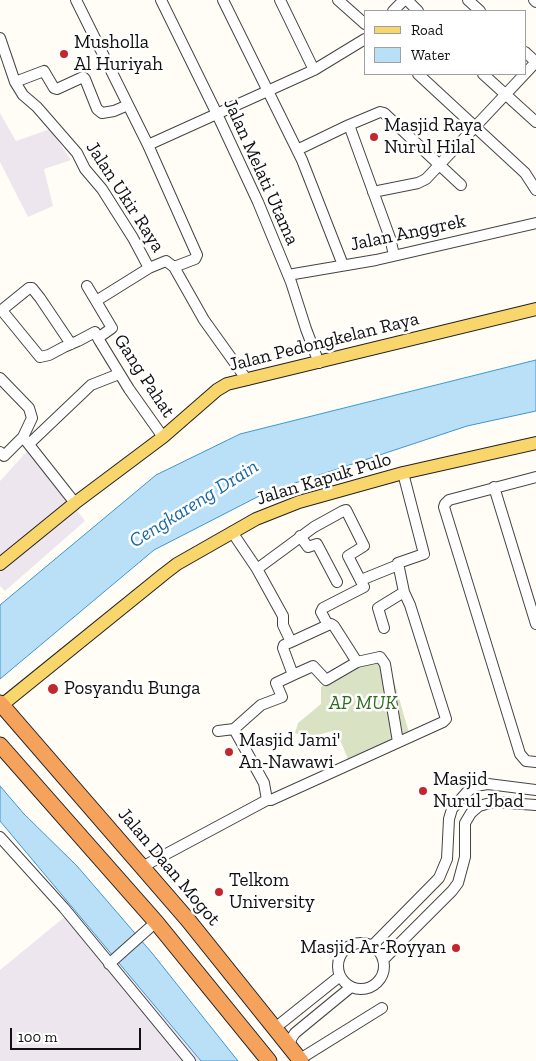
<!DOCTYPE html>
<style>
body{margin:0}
#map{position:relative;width:536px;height:1061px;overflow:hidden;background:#fffdf5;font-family:"Zilla Slab",serif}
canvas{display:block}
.legend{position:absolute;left:364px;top:10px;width:162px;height:65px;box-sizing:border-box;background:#fff;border:1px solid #a0a0a0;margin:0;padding:6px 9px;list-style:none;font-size:15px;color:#111}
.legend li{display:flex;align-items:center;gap:10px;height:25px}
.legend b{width:25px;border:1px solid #a0a0a0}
.scale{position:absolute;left:10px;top:1028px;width:131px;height:22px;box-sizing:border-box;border:2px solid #111;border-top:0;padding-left:6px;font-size:15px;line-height:18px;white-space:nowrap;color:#111;-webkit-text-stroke:4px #fff;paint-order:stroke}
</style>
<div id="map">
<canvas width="536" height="1061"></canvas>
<ul class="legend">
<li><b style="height:6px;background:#f9d66b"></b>Road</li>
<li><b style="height:14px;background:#b9e0f7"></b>Water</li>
</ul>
<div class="scale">100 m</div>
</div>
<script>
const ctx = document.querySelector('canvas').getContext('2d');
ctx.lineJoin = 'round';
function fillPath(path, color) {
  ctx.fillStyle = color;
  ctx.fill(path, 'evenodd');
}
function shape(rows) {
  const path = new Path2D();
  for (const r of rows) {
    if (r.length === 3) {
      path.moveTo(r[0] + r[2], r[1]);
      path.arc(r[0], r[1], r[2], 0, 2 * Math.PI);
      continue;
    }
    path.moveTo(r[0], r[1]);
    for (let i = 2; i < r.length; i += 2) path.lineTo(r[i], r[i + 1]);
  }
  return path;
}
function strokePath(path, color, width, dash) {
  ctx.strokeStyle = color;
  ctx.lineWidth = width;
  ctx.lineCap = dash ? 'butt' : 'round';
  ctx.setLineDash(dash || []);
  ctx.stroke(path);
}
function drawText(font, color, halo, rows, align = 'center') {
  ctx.font = font + ' "Zilla Slab",serif';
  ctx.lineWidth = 5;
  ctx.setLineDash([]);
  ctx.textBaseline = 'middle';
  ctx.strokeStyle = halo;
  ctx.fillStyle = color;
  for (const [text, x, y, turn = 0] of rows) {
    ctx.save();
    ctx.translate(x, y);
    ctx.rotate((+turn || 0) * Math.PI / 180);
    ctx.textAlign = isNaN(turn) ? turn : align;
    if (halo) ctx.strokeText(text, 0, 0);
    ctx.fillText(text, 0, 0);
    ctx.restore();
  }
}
fillPath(shape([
 [0,113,16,141,50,129,71,160,44,169,53,206,28,217,0,162],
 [30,448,85,521,5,591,0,586,0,481],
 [73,910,201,1061,0,1061,0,970]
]), '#eee6ef');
fillPath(shape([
 [384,656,394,681,410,736,350,764,336,730,306,738,295,733,298,723,321,704,321,687,330,680,360,664]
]), '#d9e3c4');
const water = shape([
 [536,360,536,411,467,426,265,493,154,550,0,679,0,605,156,475,240,434,536,360],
 [0,786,24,814,77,866,152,953,238,1061,201,1061,0,821,0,786]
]);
fillPath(water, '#b9e0f7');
strokePath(water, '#3f96cf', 1);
const minor = shape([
 [76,0,148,145,197,255,195,259,174,267],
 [161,0,217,114,258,202,291,282,306,329,319,363],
 [223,0,302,160,343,265],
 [280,0,314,70],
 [338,0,365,24],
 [407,0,418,11],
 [468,0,480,11],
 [534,0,536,2],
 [393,11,404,0],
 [0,38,15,82,23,95,37,107,77,153,85,169,102,189,133,238,149,268,166,261,174,267,204,320,247,380],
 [525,52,536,62],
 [418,74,525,173,536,190],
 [483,74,536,122],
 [15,82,44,71,54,88,57,89,83,77,85,79,97,109,102,113,114,111,128,105],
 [349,125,380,112,384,113,461,185],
 [148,145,314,70,365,39],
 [297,150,349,125,390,238,394,255],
 [373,192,418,183,426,179,536,62],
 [288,275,376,260,536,223],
 [87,286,112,328,98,338,99,340,129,389,163,437],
 [96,301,149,268],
 [71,344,40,298,32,288,29,288,3,309,4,313,40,357,49,355,64,347,78,341,95,332,98,338],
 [0,378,29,408,32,418,23,437,75,503],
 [29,444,91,385,119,374],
 [0,452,4,456,23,437],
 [536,477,449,500,445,504,444,507,520,754,526,761,536,762],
 [494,487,536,624],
 [232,532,257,569,283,616,283,625,291,642,284,645,283,648,293,675,276,683,282,697,261,705,234,729],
 [300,536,308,547,317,544,337,582],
 [257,569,314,527,343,511,346,510,364,546,348,556,364,587,323,608,321,612,328,625,331,624,334,626,357,662],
 [361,580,398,565],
 [384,628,378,608,404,592,398,563,424,554,403,473],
 [291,642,328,625],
 [293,675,313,666,326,680,357,662,380,657,385,664,398,742],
 [218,731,234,729,264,783,267,800],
 [0,837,64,908,190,1061],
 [142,867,267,800,271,800,443,722,446,719,410,605,404,592],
 [361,966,23],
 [372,946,439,878,447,859,449,819,452,809,467,792,475,786,488,784,536,790],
 [383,960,452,891,458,883,465,857,465,823,471,813,479,806,494,802,536,805],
 [109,964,156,922],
 [275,1028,340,976],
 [290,1047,291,1039,295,1033,351,987],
 [300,1059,382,1008]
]);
const major = shape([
 [0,564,75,503,163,437,217,390,227,384,536,309],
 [2,705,164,574,177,564,256,519,299,502,403,473,536,443]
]);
const highway = shape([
 [0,703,188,920,301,1061],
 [0,745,156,922,269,1061]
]);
strokePath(minor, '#444', 12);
strokePath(major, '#222', 14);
strokePath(highway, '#222', 17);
strokePath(minor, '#fff', 10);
strokePath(major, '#f9d66b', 12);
strokePath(highway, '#f5a25d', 15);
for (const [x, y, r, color] of [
 [64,54,5,"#c4262e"],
 [374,137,5,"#c4262e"],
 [53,689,6,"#c4262e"],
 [229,752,5,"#c4262e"],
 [423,791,5,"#c4262e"],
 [219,892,5,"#c4262e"],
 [456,948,5,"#c4262e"]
]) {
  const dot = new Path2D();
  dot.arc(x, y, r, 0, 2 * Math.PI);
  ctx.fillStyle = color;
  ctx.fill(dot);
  strokePath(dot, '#fff', 2);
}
drawText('19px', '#111', '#fff', [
 ["Musholla",74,43],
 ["Al Huriyah",74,65],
 ["Masjid Raya",384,126],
 ["Nurul Hilal",384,148],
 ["Posyandu Bunga",64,689],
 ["Masjid Jami'",239,741],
 ["An-Nawawi",239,763],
 ["Masjid",433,780],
 ["Nurul Jbad",433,802],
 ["Telkom",229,881],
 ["University",229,903],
 ["Masjid Ar-Royyan",446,948,"right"]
], 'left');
drawText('19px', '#111', '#fff', [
 ["Jalan Melati Utama",261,172,66],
 ["Jalan Ukir Raya",125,197,57],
 ["Jalan Anggrek",408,233,-12],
 ["Jalan Pedongkelan Raya",324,342,-14],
 ["Gang Pahat",144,376,57],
 ["Jalan Kapuk Pulo",324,479,-17],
 ["Jalan Daan Mogot",169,867,50]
]);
drawText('italic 19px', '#2f6b1f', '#fff', [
 ["AP MUK",363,704]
]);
drawText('italic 20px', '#1768a6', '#fff', [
 ["Cengkareng Drain",194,504,-32]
]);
</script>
